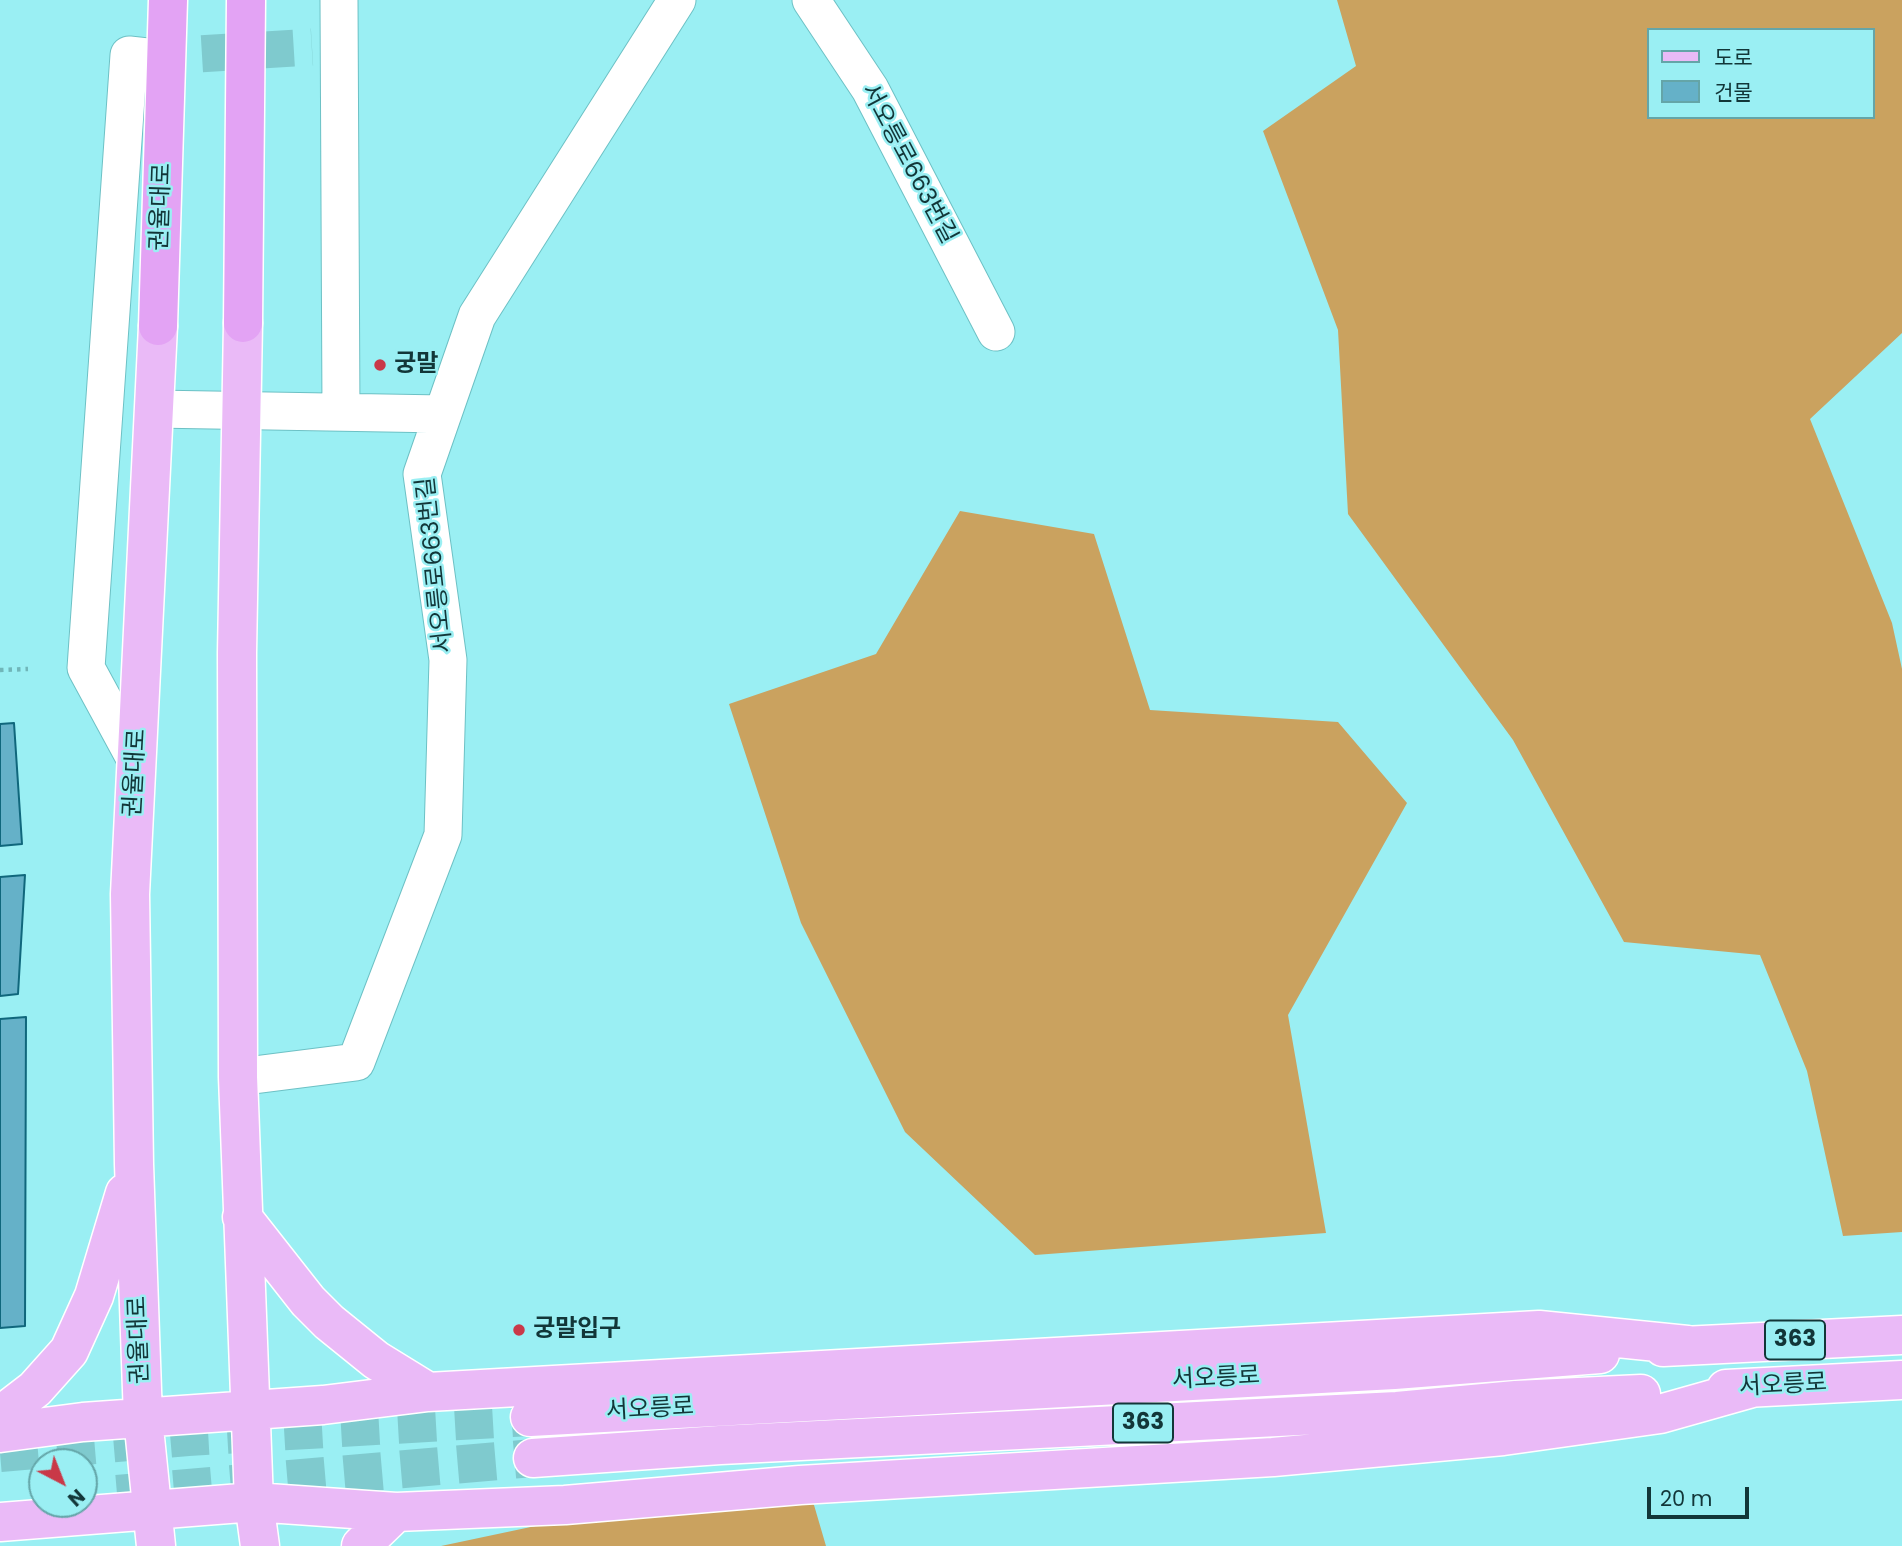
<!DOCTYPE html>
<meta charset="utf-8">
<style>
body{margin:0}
#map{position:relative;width:1902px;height:1546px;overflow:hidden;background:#9aeff3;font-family:Poppins,"Noto Sans KR",sans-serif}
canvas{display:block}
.legend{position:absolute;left:1647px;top:28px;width:228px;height:91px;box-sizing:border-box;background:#9aeff3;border:2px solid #64a5a8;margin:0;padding:9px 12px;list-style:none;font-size:21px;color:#123638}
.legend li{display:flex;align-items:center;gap:14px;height:35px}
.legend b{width:35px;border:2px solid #64a5a8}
.north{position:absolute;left:28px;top:1448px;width:70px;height:70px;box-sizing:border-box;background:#9aeff3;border:2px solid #64a5a8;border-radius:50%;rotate:138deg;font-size:19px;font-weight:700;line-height:28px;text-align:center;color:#123638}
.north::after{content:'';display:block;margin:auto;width:24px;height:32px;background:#c93948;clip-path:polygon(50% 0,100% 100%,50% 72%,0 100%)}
.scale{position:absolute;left:1647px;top:1487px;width:102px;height:32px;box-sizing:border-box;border:4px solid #123638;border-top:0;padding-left:9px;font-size:21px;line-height:24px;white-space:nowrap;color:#123638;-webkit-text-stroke:5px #9aeff3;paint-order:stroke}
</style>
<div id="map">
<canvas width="1902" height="1546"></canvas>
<ul class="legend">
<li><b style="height:9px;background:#eabaf7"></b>도로</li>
<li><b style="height:19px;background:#65b1c8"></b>건물</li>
</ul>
<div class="north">N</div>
<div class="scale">20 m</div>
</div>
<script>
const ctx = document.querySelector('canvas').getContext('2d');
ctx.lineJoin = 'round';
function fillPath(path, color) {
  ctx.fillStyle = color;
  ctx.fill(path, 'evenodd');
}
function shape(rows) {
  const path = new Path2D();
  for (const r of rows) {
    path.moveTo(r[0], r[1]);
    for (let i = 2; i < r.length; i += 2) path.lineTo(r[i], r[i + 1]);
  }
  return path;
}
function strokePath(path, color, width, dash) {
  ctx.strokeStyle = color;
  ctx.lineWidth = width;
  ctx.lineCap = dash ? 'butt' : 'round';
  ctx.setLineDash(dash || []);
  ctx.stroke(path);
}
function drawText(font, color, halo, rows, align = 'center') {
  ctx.font = font + ' Poppins,"Noto Sans KR",sans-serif';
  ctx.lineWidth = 5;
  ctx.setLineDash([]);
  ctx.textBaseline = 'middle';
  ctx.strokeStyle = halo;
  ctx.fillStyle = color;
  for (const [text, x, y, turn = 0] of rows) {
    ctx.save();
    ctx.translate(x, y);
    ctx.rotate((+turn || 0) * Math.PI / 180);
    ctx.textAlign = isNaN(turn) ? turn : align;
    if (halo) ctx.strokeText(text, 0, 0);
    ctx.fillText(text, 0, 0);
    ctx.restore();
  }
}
fillPath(shape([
 [1337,0,1902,0,1902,333,1810,419,1892,623,1902,669,1902,1232,1843,1236,1807,1071,1760,955,1624,942,1513,740,1348,514,1338,330,1263,131,1356,66],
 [1648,30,1872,30,1872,117,1648,117],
 [960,511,1094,534,1150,710,1338,722,1407,803,1288,1015,1326,1233,1035,1255,905,1132,801,923,729,704,876,654],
 [781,1474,814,1505,826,1546,441,1546]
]), '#caa25f');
const building = shape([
 [14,723,22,844,0,846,0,724,14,723],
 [25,875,18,994,0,996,0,877,25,875],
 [26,1017,25,1326,0,1328,0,1019,26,1017]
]);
fillPath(building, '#65b1c8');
strokePath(building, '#10677c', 2);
strokePath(shape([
 [147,57,312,47]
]), '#7fcace', 37, [37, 18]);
strokePath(shape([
 [0,1453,188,1437,530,1417],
 [117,1494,533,1458]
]), '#7fcace', 38, [38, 19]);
const minor = shape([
 [339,0,341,412],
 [811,0,870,89,996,332],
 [154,409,443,414],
 [137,762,86,668,129,55,147,57],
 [238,1077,356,1062,443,835,448,660,422,474,477,316,677,0]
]);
const primary = shape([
 [243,323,237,653,238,1077,254,1502,260,1546],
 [242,1217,308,1301,329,1322,376,1360,428,1392],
 [1663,1347,1902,1335],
 [1726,1389,1902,1380],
 [0,1416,35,1389,69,1351,94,1296,125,1193],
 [530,1417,1394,1370,1600,1354],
 [0,1433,83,1422,323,1405,428,1392,1539,1330,1687,1345],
 [533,1458,720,1445,1397,1411,1516,1400,1641,1394],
 [0,1522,254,1502,396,1512,565,1505,800,1485,1273,1457,1503,1436,1660,1414,1752,1388],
 [156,1546,143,1418,134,1164,130,894,158,326],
 [361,1546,396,1512]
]);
const trunk = shape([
 [243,323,246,0],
 [158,326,168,0]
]);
strokePath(minor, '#6dc1c5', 39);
strokePath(primary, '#fff', 41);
strokePath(trunk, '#fff', 41);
strokePath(shape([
 [0,670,28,669]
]), '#70b6b9', 4.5, [3.5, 5]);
strokePath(minor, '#fff', 37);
strokePath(primary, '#eabaf7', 38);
strokePath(trunk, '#e3a3f4', 38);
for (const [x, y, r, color] of [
 [380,365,7,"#c93948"],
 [519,1330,7,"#c93948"]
]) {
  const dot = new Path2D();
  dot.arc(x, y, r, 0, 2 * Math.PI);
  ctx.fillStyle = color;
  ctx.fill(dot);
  strokePath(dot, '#9aeff3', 2.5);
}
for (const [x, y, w] of [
 [1795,1340,60],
 [1143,1423,60]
]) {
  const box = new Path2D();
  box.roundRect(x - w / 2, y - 19.5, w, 39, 5);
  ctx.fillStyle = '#9aeff3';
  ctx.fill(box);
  strokePath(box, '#123638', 2);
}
drawText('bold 23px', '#123638', null, [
 ["363",1795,1340],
 ["363",1143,1423]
]);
drawText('24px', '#123638', '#9aeff3', [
 ["서오릉로663번길",908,164,62],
 ["권율대로",162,207,-88],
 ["서오릉로663번길",436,565,-96],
 ["권율대로",136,773,-87],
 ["권율대로",140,1340,-92],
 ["서오릉로",1216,1379,-3],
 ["서오릉로",1783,1386,-3],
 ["서오릉로",650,1410,-3]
]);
drawText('bold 24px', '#123638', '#9aeff3', [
 ["궁말",394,365],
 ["궁말입구",533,1330]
], 'left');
</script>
